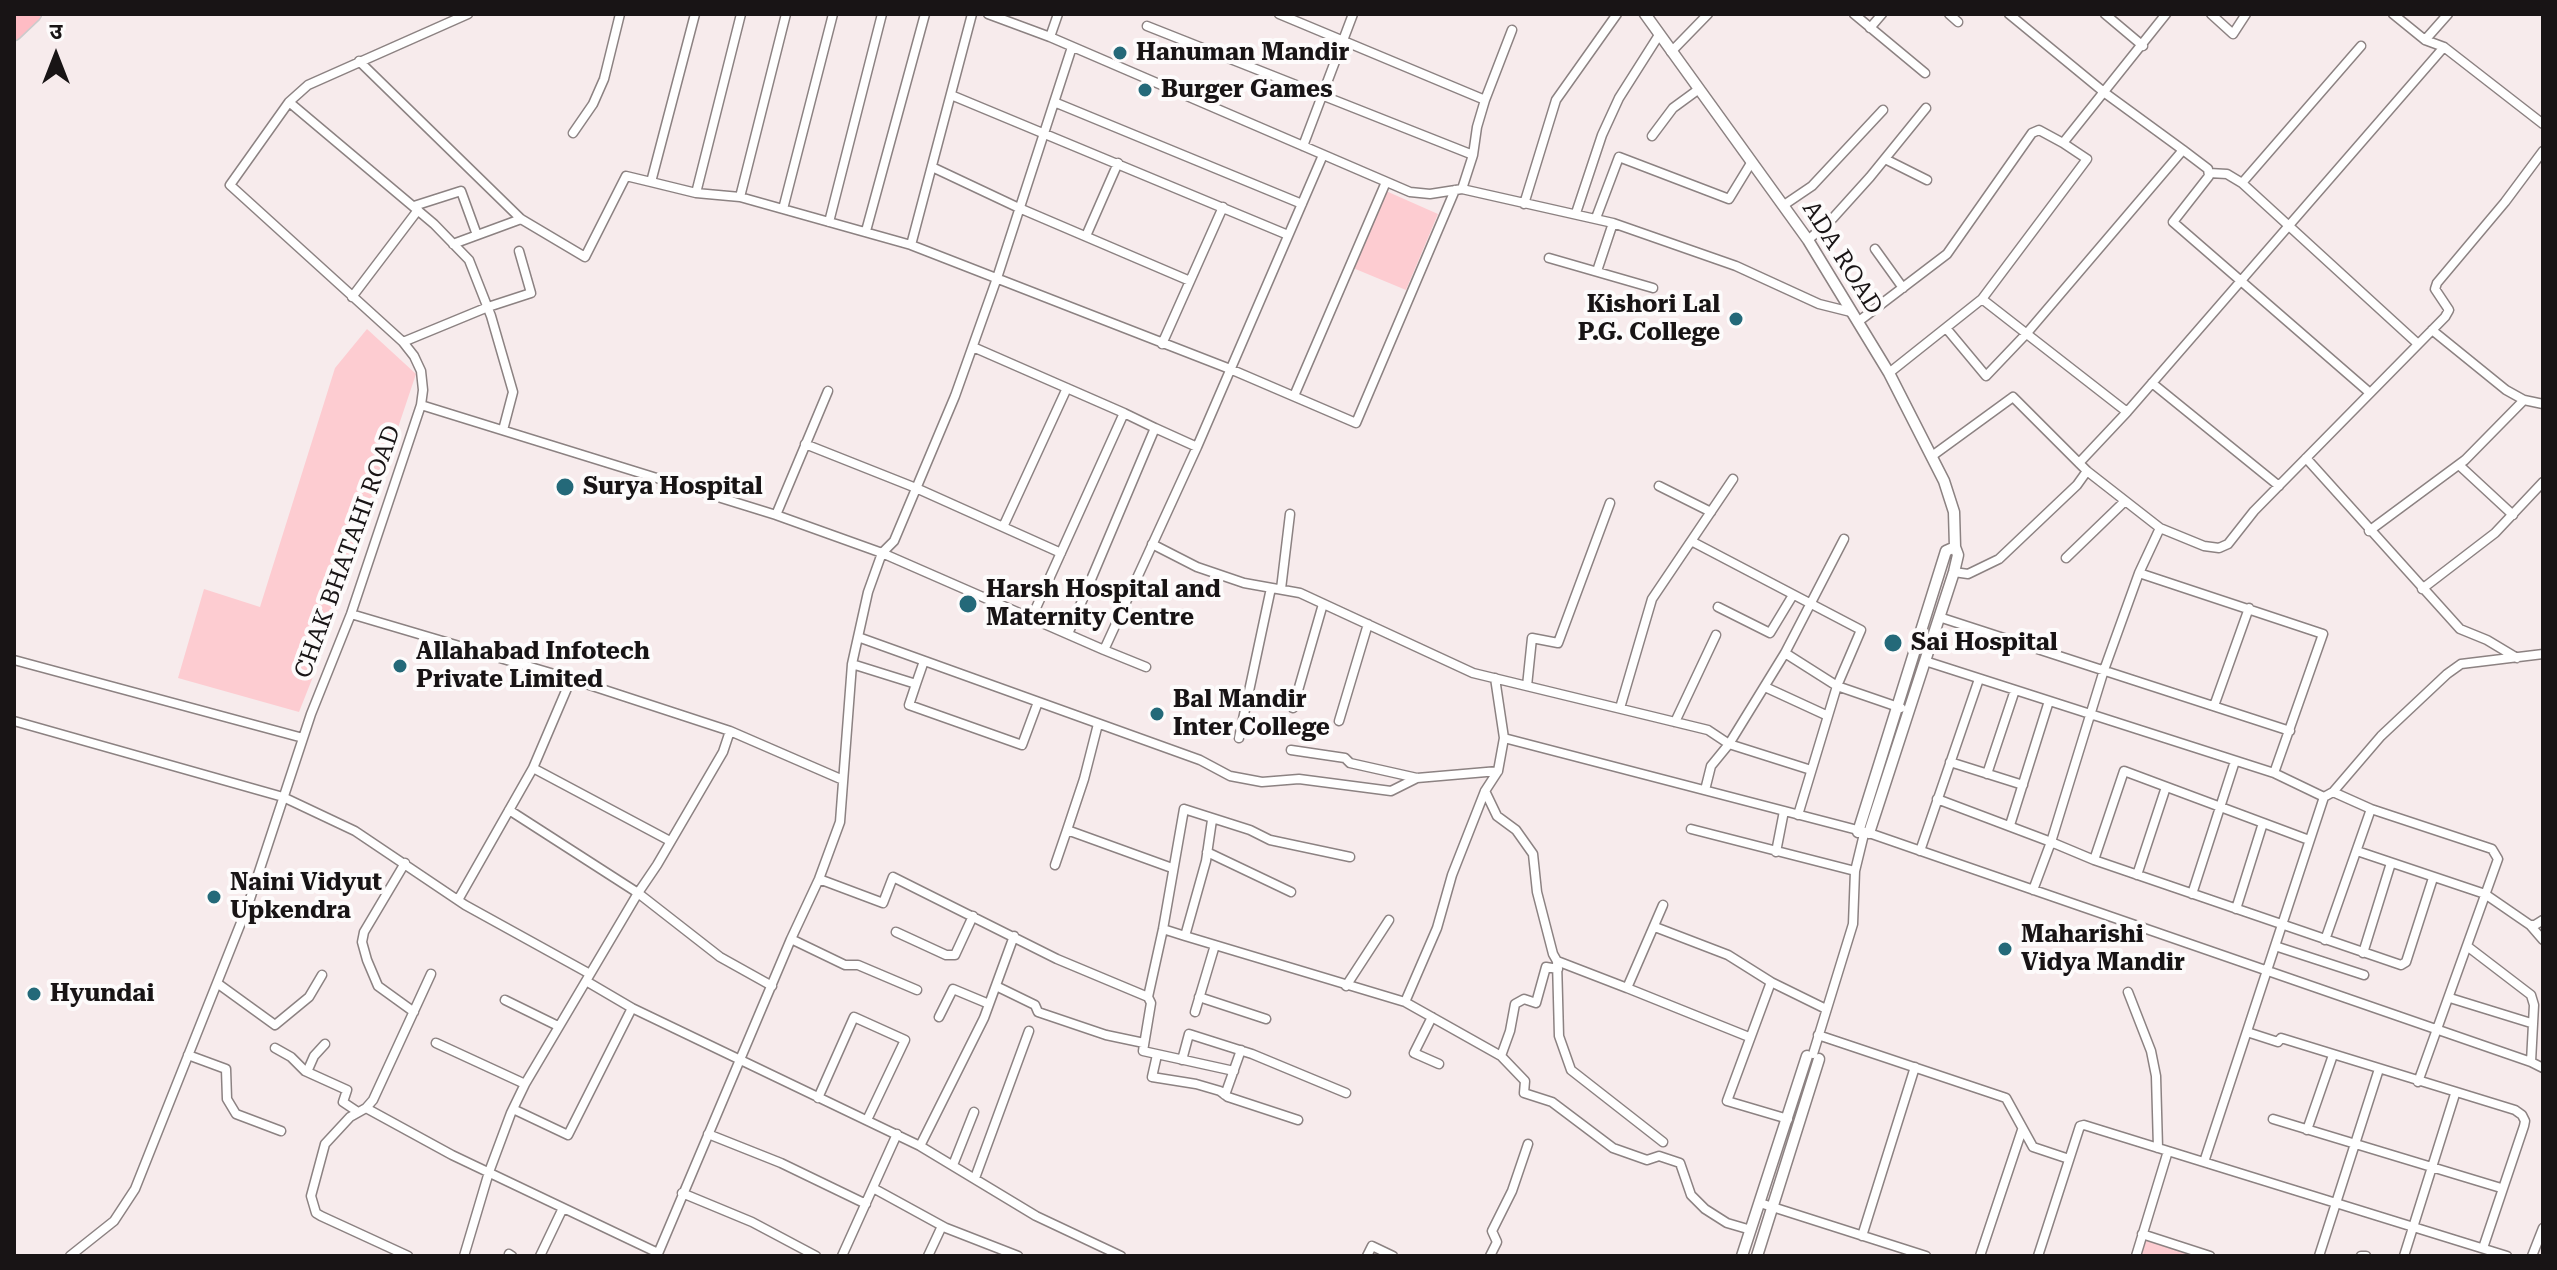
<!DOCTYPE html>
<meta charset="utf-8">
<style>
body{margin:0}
#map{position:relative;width:2557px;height:1270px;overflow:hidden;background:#f7ebec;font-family:"Roboto Serif","Noto Sans Devanagari",serif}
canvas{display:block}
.frame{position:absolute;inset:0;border:16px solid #181415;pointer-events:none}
.north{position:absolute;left:16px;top:16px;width:80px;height:80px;-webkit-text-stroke:6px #fdfbfb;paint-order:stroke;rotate:0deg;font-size:22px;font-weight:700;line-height:32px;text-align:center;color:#181415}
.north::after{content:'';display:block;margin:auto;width:28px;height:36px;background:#181415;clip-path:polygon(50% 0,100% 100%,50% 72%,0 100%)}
</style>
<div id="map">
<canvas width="2557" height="1270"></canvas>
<div class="frame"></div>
<div class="north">उ</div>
</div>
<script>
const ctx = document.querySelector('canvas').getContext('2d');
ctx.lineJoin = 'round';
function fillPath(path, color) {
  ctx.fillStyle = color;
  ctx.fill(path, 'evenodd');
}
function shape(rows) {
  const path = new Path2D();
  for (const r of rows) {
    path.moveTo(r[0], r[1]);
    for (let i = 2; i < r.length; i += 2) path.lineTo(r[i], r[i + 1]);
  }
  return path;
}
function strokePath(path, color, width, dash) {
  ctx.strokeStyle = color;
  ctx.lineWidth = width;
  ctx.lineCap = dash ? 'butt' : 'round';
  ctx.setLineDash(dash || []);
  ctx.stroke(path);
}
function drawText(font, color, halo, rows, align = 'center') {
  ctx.font = font + ' "Roboto Serif",serif';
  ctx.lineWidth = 8;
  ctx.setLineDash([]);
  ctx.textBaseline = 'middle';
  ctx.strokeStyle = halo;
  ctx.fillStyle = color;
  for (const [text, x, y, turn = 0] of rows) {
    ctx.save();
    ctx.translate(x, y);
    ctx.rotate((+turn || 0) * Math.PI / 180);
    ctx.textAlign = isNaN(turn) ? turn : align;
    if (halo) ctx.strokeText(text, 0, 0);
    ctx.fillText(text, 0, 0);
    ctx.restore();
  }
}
fillPath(shape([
 [1386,191,1438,214,1406,290,1353,268],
 [367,329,416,374,322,654,299,712,178,678,204,589,260,607,335,368],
 [2144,1240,2195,1256,2140,1256]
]), '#fdccd1');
const minor = shape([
 [695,14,651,182,696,193,740,197,911,245,972,14],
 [988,14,1050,37,1410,192,1430,194,1462,189,1613,223,1736,266,1819,304,1851,312],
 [1279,14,1485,100],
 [1854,14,1925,73],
 [1949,14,1958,22],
 [2105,14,2143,46],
 [2211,14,2233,34,2246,14],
 [2393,14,2425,40,2444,47,2543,124],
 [1147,26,1473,155],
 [1870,28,1882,14],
 [1050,37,1058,14],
 [2425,40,2448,14],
 [1671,52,1708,14],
 [359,61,521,219,585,257,626,176,651,182],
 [951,95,1288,235],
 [289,102,434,224,469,260,491,316,513,392,503,430],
 [1054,102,1302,204],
 [573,133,593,104,604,79,620,14],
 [1652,136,1673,108,1699,89],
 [1303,146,1353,14],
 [2183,150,2208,169,2209,176,2173,222,2370,393],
 [1885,159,1927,180],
 [932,167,1019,208,1190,281],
 [2209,173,2227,174,2242,183,2418,344],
 [2242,183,2361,46],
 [1462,189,1473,155,1477,127,1485,100,1512,30],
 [696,193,741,14],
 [740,197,786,14],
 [1524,204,1556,100,1617,14],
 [1784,205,1812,186,1883,110],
 [414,206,461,191,477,235],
 [783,209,833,14],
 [1576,213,1602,135,1619,98,1659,35],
 [1596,218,1619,157,1729,199,1751,163],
 [829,222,882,14],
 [866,231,925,14],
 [1086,236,1118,163],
 [1808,240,1833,218,1870,177,1926,108],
 [453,244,521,219],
 [911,245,1230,369,1356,423,1455,190],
 [1875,249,1903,288],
 [1549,258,1653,288],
 [1597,271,1613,223],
 [352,297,418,210],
 [1982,299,2127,412],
 [1859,321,1947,254,2032,133,2039,130,2063,143,2166,14],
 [1946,328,1986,376,2027,333,2183,150,2105,93,2009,14],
 [2432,330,2506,390,2524,400,2543,404],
 [403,342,488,307,531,293,519,251],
 [1162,344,1223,207],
 [973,347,1124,413],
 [1889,373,1982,299,2087,159,2063,143],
 [2152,383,2279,486],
 [1294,396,1386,182],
 [421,405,776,515,882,553,1104,650,1197,447,1323,155],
 [805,444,916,488,1003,527,1067,388],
 [1932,456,2013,397,2087,471,2160,528,2204,546,2219,548,2228,544,2254,511,2445,317,2449,310,2435,289,2437,283,2505,202,2543,151],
 [2306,458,2460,629,2487,640,2517,658],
 [2079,463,2127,412,2444,47],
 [2459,465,2513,515],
 [1659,486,1711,512],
 [776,515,828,391],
 [1003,527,1061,553],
 [2160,528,2139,573,2104,670,2051,842,2094,860,2401,965,2406,962,2433,878],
 [2369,531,2465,460,2524,400],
 [1693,542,1861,630,1837,686,1798,815],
 [1152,544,1197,567,1244,583,1300,593,1473,673,1708,730,1729,744,1811,770],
 [2066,558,2125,501],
 [1954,572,1968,574,1999,559,2077,485,2087,471],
 [2139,573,2323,634,2274,773],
 [1281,589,1290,514],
 [2422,589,2495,533,2543,482],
 [1718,607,1770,633,1793,595],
 [351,614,571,679,730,731,843,780],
 [1939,617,2290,731],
 [1031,619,1124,413,1155,428],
 [1068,634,1155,428,1197,447],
 [858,637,1200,760,1230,776,1262,782,1299,779,1391,791,1417,778],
 [1104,650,1146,667],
 [1785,653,1837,686,1901,708],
 [14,660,303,738],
 [1925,661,2274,773,2324,797,2333,792,2371,809,2492,849,2498,859,2418,1082],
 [852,664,916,684,909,705,1022,745,1038,702],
 [1495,678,1504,738],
 [916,684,924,661],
 [1527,686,1532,638,1558,643,1610,503],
 [1765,687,1828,716],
 [2214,706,2249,608],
 [1293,708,1323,604],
 [1620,708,1652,599,1733,479],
 [14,721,283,797,355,831,465,905,590,974],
 [1339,721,1368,624],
 [1675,722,1716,635],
 [1098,724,1084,779,1067,830,1172,868],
 [1239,738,1271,588],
 [1291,750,1345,758,1350,763,1417,778,1498,771],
 [1950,762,2023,785],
 [533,768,670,841],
 [1987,774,2015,690],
 [1705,790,1711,766,1729,744,1785,653,1844,539],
 [1485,791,1497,816,1516,830,1533,854,1537,892,1553,954,1557,961,1627,988],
 [2333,792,2381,736,2447,674,2461,664,2543,654],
 [1937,799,2051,842,2033,890],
 [509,810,638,893,720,957,772,986],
 [2010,825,2049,701],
 [1691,829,1855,871],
 [1920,851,1979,679],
 [2357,851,2485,894,2530,925,2535,925,2543,920],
 [1207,852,1291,892],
 [1776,852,1784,811],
 [2094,860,2124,771,2309,840],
 [405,863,364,932,362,942,367,960,378,986,414,1012],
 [1055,865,1067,830],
 [2137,875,2166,787],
 [819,879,883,903,893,877,1057,959,1148,997],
 [2192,894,2235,761],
 [458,900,533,768,571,679],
 [1663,905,1627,988,1749,1037],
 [2236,909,2263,823],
 [2530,925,2543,940],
 [1655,927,1728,955,1771,982,1826,1009],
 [1163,929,1185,936,1206,861,1212,820],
 [896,932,946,955,955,955,973,916],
 [1185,936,1405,1002,1501,1056,1525,1081,1524,1093,1552,1102,1613,1148,1647,1160,1659,1156,1680,1163,1691,1195,1705,1209,1727,1223,1751,1230],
 [791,939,845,965,858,965,917,990],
 [2325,940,2371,809],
 [2275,946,2364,975],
 [2467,946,2531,995,2534,1005,2531,1062],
 [2363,953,2391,863],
 [1557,961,1559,1036,1571,1070,1663,1142],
 [586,981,632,1008,920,1146,1036,1216,1121,1256],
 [1771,982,1727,1101,1788,1119],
 [217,983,275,1025,309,997,322,975],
 [996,986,1035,1005,1038,1012,1106,1035,1144,1043],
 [1346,986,1389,920],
 [2128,992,2151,1051,2156,1076,2158,1148],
 [1199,997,1266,1019],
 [2450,998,2531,1023],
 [505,1000,558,1026],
 [1405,1002,1437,928,1452,875,1485,791,1498,771,1504,738,1869,833,2531,1062,2543,1068],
 [1195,1012,1215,945],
 [939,1017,953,989,989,1004],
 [1432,1017,1414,1053,1439,1064],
 [2247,1032,2278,1042,2281,1038,2515,1110,2522,1115,2525,1121,2524,1126,2483,1248],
 [1818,1035,2006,1098,2033,1147,2069,1159],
 [436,1043,525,1084],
 [275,1048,291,1057,305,1071,347,1090,343,1102,358,1112],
 [1813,1054,1853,924,1855,871,1864,834],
 [188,1055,226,1069,227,1099,236,1114,281,1131],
 [1157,1055,1152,1077,1196,1084,1220,1091,1228,1097,1298,1120],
 [1501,1056,1510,1031,1515,1004,1524,999,1536,1003,1546,967,1558,969],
 [1182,1060,1189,1034,1252,1054,1346,1093],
 [1234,1071,1143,1051,1151,1003,1148,997,1163,929,1184,809,1250,830,1270,840,1350,857],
 [307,1072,314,1056,325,1044],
 [1225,1095,1241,1050],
 [818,1098,854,1017,905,1040,867,1120],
 [366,1108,452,1155,658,1253],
 [513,1109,568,1135,632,1008],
 [2273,1119,2501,1188],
 [2307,1130,2333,1055],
 [708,1134,781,1163,866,1204],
 [920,1146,984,1018,1014,936],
 [2204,1162,2324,797],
 [953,1165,974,1112],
 [975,1178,1029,1031],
 [873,1188,946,1228,1018,1256],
 [682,1193,752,1222,816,1256],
 [1760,1203,1926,1256],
 [2142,1234,2210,1256],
 [1862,1236,1915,1067],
 [509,1254,512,1256],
 [70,1256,114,1221,135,1189,248,905,311,714,351,614,421,405,423,390,421,371,414,356,403,342,230,185,289,102,308,85,468,14],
 [408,1256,321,1216,316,1213,311,1196,325,1144,350,1117,366,1108,373,1100,431,974],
 [464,1256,489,1172,511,1113,525,1084,638,893,657,865,723,752,730,731],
 [540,1256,562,1210],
 [657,1256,791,939,819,879,840,822,852,664,868,592,882,553,894,541,955,396,997,278,1072,47],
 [842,1256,897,1134],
 [928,1256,942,1226],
 [1367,1256,1372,1246,1393,1256],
 [1490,1256,1497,1242,1492,1231,1512,1191,1528,1144],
 [1980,1256,2022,1130],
 [2038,1256,2080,1126,2084,1125,2507,1256],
 [2136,1256,2168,1151],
 [2319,1256,2379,1069],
 [2361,1256,2366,1256],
 [2404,1256,2455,1094],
 [2532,1256,2543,1228]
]);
const tertiary = shape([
 [1645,14,1808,240,1889,373,1944,481,1954,512,1955,547,1958,555,1954,572,1869,833],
 [1858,832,1946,551,1955,547],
 [1742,1256,1807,1056],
 [1757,1256,1819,1059]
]);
const trunk = shape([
 [14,19,19,14],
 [14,33,34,14]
]);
strokePath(minor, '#8c8282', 11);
strokePath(tertiary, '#8c8282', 13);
strokePath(trunk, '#cccbcc', 17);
strokePath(minor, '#fff', 8);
strokePath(tertiary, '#fff', 10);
strokePath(trunk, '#febcc4', 14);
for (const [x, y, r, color] of [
 [1120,53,8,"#246979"],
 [1145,90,8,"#246979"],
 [1736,319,8,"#246979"],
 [565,487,10,"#246979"],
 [968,604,10,"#246979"],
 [1893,643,10,"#246979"],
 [400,666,8,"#246979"],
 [1157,714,8,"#246979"],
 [214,897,8,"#246979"],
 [2005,949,8,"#246979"],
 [34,994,8,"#246979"]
]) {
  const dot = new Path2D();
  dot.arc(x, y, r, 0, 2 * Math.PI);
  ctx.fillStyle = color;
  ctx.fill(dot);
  strokePath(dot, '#fdfbfb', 3);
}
drawText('bold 24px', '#181415', '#fdfbfb', [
 ["Hanuman Mandir",1136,53],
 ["Burger Games",1161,90],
 ["Kishori Lal",1720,305,"right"],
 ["P.G. College",1720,333,"right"],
 ["Surya Hospital",583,487],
 ["Harsh Hospital and",986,590],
 ["Maternity Centre",986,618],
 ["Sai Hospital",1911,643],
 ["Allahabad Infotech",416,652],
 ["Private Limited",416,680],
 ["Bal Mandir",1173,700],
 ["Inter College",1173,728],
 ["Naini Vidyut",230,883],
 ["Upkendra",230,911],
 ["Maharishi",2021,935],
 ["Vidya Mandir",2021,963],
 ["Hyundai",50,994]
], 'left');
drawText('24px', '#181415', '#fdfbfb', [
 ["ADA ROAD",1842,258,58],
 ["CHAK BHATAHI ROAD",348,552,-70]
]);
</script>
